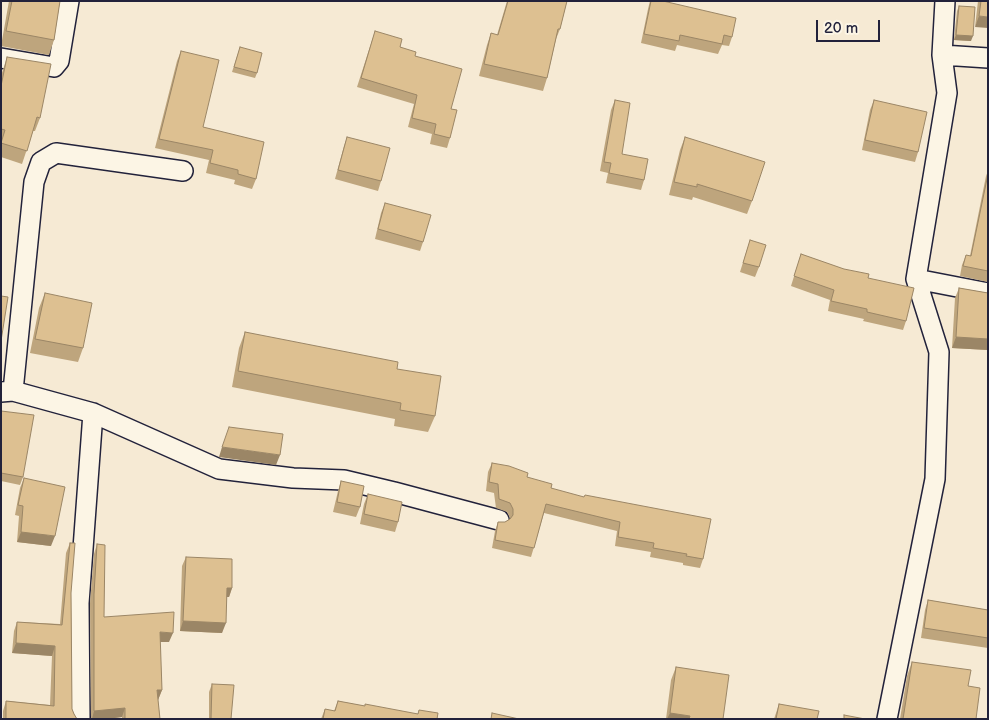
<!DOCTYPE html>
<style>
body{margin:0}
#map{position:relative;width:989px;height:720px;overflow:hidden;background:#f6ead4;font-family:"Balsamiq Sans",sans-serif}
canvas{display:block}
.frame{position:absolute;inset:0;border:2px solid #22223b;pointer-events:none}
.scale{position:absolute;left:816px;top:20px;width:64px;height:22px;box-sizing:border-box;border:2px solid #22223b;border-top:0;padding-left:6px;font-size:15px;line-height:18px;white-space:nowrap;color:#22223b;-webkit-text-stroke:4px #fcf5e5;paint-order:stroke}
</style>
<div id="map">
<canvas width="989" height="720"></canvas>
<div class="frame"></div>
<div class="scale">20 m</div>
</div>
<script>
const ctx = document.querySelector('canvas').getContext('2d');
ctx.lineJoin = 'round';
function shape(rows) {
  const path = new Path2D();
  for (const r of rows) {
    path.moveTo(r[0], r[1]);
    for (let i = 2; i < r.length; i += 2) path.lineTo(r[i], r[i + 1]);
  }
  return path;
}
function strokePath(path, color, width, dash) {
  ctx.strokeStyle = color;
  ctx.lineWidth = width;
  ctx.lineCap = dash ? 'butt' : 'round';
  ctx.setLineDash(dash || []);
  ctx.stroke(path);
}
function fillPath(path, color) {
  ctx.fillStyle = color;
  ctx.fill(path, 'evenodd');
}
const minor = shape([
 [942,55,988,58],
 [1,58,54,67,59,61,69,1],
 [916,279,988,293],
 [13,391,34,182,41,162,56,153,183,171],
 [1,392,13,391,93,413,219,469,293,478,344,480,394,492,499,520],
 [80,719,79,603,93,413],
 [887,719,935,479,939,352,916,279,947,93,942,55,945,1]
]);
strokePath(minor, '#22223b', 22);
strokePath(minor, '#fcf5e5', 19);
fillPath(shape([
 [9,1,60,1,54,40,49,55,1,46],
 [507,1,567,1,560,29,556,39,547,78,543,91,479,76,487,45,491,33,497,35],
 [650,1,663,1,732,37,729,46,722,45,718,54,677,45,675,51,641,43,648,9],
 [978,1,988,1,975,27],
 [959,6,971,41,954,40,957,11],
 [375,31,415,56,451,109,450,138,447,148,430,144,432,134,408,127,414,104,357,87],
 [240,47,257,73,255,78,232,72],
 [181,51,203,127,256,179,252,189,234,184,235,180,206,173,209,160,155,148,177,61],
 [7,57,40,118,35,131,33,131,22,164,1,157,1,76],
 [615,100,622,154,644,180,641,190,606,183,608,173,600,171,611,110],
 [874,100,918,152,915,162,862,150,870,110],
 [347,137,381,181,378,191,335,179,344,146],
 [685,137,752,201,747,214,693,197,692,200,669,195,680,150],
 [988,171,988,282,960,276,962,265,966,255,970,256,986,176],
 [385,203,423,242,420,251,375,239,381,213],
 [750,240,759,267,755,277,740,272],
 [801,254,868,278,906,321,903,330,863,321,864,319,828,311,830,300,791,286],
 [959,288,988,293,988,350,952,348,955,298],
 [45,293,83,348,78,362,30,353,39,308],
 [245,332,397,369,435,416,428,432,394,426,395,419,232,387,239,348],
 [1,411,23,477,20,485,1,481],
 [492,463,527,477,703,559,700,568,683,565,683,563,650,557,651,552,615,546,617,531,544,513,531,557,492,548,495,531,498,522,505,522,510,519,510,518,507,512,496,508,494,493,486,491,488,472],
 [24,478,51,546,17,542,19,516,15,515,20,488],
 [341,481,360,507,356,517,333,512,338,491],
 [368,494,398,522,395,532,360,524,364,504],
 [70,543,71,593,72,709,74,714,77,719,3,719,3,711,6,701,50,705,52,656,12,653,14,631,17,622,60,624,66,553],
 [97,544,104,617,169,642,160,642,162,690,158,700,160,719,122,719,122,717,107,719,91,719,90,603,94,554],
 [186,557,232,588,229,597,227,597,222,633,180,631,182,566],
 [928,600,988,610,988,648,921,638,925,610],
 [912,662,968,686,976,719,900,719,907,676],
 [676,667,723,719,666,719,671,680],
 [212,684,231,719,209,719,209,692],
 [338,701,364,706,418,714,419,710,437,719,321,719,325,709,334,711],
 [779,704,817,719,774,719]
]), '#bea57d');
fillPath(shape([
 [979,16,988,17,988,28,975,27],
 [956,35,973,36,971,41,954,40],
 [956,337,988,339,988,350,952,348],
 [222,447,280,455,276,465,219,457],
 [21,532,55,536,51,546,17,542],
 [227,588,232,588,229,597,224,597],
 [183,621,226,623,222,633,180,631],
 [160,632,173,633,169,642,157,642],
 [16,643,55,646,52,656,12,653],
 [157,690,162,690,158,700],
 [125,708,122,717,107,719,92,719,94,711],
 [670,713,690,716,689,719,667,719]
]), '#9b8666');
const building = shape([
 [12,1,60,1,54,40,6,31,12,1],
 [508,1,567,1,560,29,558,29,547,78,484,64,491,33,498,35,508,1],
 [651,1,663,1,736,18,732,37,724,35,722,44,680,35,679,41,644,34,651,1],
 [981,1,988,1,988,17,979,16,981,1],
 [959,6,975,7,973,36,956,35,959,6],
 [375,31,402,39,400,47,416,52,415,56,462,69,451,109,457,110,450,138,434,134,436,124,412,118,417,95,361,78,375,31],
 [240,47,262,53,257,73,234,67,240,47],
 [181,51,219,60,203,127,264,142,256,179,238,174,238,170,210,163,213,150,159,139,181,51],
 [7,57,51,64,40,118,37,117,27,151,1,143,5,130,1,129,1,86,7,57],
 [615,100,630,103,622,154,648,159,644,180,609,173,611,163,604,162,615,100],
 [874,100,927,112,918,152,865,140,874,100],
 [347,137,390,148,381,181,338,170,347,137],
 [685,137,765,162,752,201,697,184,697,187,674,182,685,137],
 [988,174,988,271,963,266,966,255,971,256,988,174],
 [385,203,431,215,423,242,378,229,385,203],
 [750,240,766,245,759,267,743,263,750,240],
 [801,254,844,269,869,274,868,278,914,288,906,321,867,312,867,309,831,301,834,290,794,276,801,254],
 [959,288,988,293,988,339,956,337,959,288],
 [45,293,92,303,83,348,35,339,45,293],
 [1,296,8,297,1,341,1,296],
 [245,332,398,362,397,369,441,376,435,416,400,410,401,403,238,371,245,332],
 [1,411,34,415,23,477,1,473,1,411],
 [229,427,283,434,280,455,222,447,229,427],
 [492,463,509,466,528,473,527,477,552,484,551,488,584,497,585,495,711,519,703,559,686,556,687,554,653,548,654,543,618,537,620,522,546,504,534,548,495,540,498,522,505,522,510,519,513,515,513,509,510,503,499,499,498,484,489,482,492,463],
 [24,478,65,487,55,536,21,532,23,506,18,505,24,478],
 [341,481,364,486,360,507,337,502,341,481],
 [368,494,402,502,398,522,364,514,368,494],
 [70,543,75,543,71,593,72,709,74,714,77,719,6,719,6,701,54,706,55,646,16,643,17,622,62,625,70,543],
 [97,544,105,545,104,617,174,612,173,633,160,632,162,690,157,690,160,719,125,719,125,708,94,711,94,594,97,544],
 [186,557,232,559,232,588,227,588,226,623,183,621,186,557],
 [928,600,988,610,988,638,924,628,928,600],
 [912,662,971,670,968,686,980,688,976,719,903,719,912,662],
 [676,667,729,675,723,719,689,719,690,716,670,713,676,667],
 [212,684,234,685,231,719,211,719,212,684],
 [338,701,365,706,365,704,418,714,419,710,438,713,437,719,323,719,325,709,335,711,338,701],
 [779,704,819,711,817,719,776,719,779,704],
 [492,713,519,719,491,719,492,713],
 [844,715,865,719,844,719,844,715]
]);
fillPath(building, '#ddc091');
strokePath(building, '#9b8666', 1);
</script>
